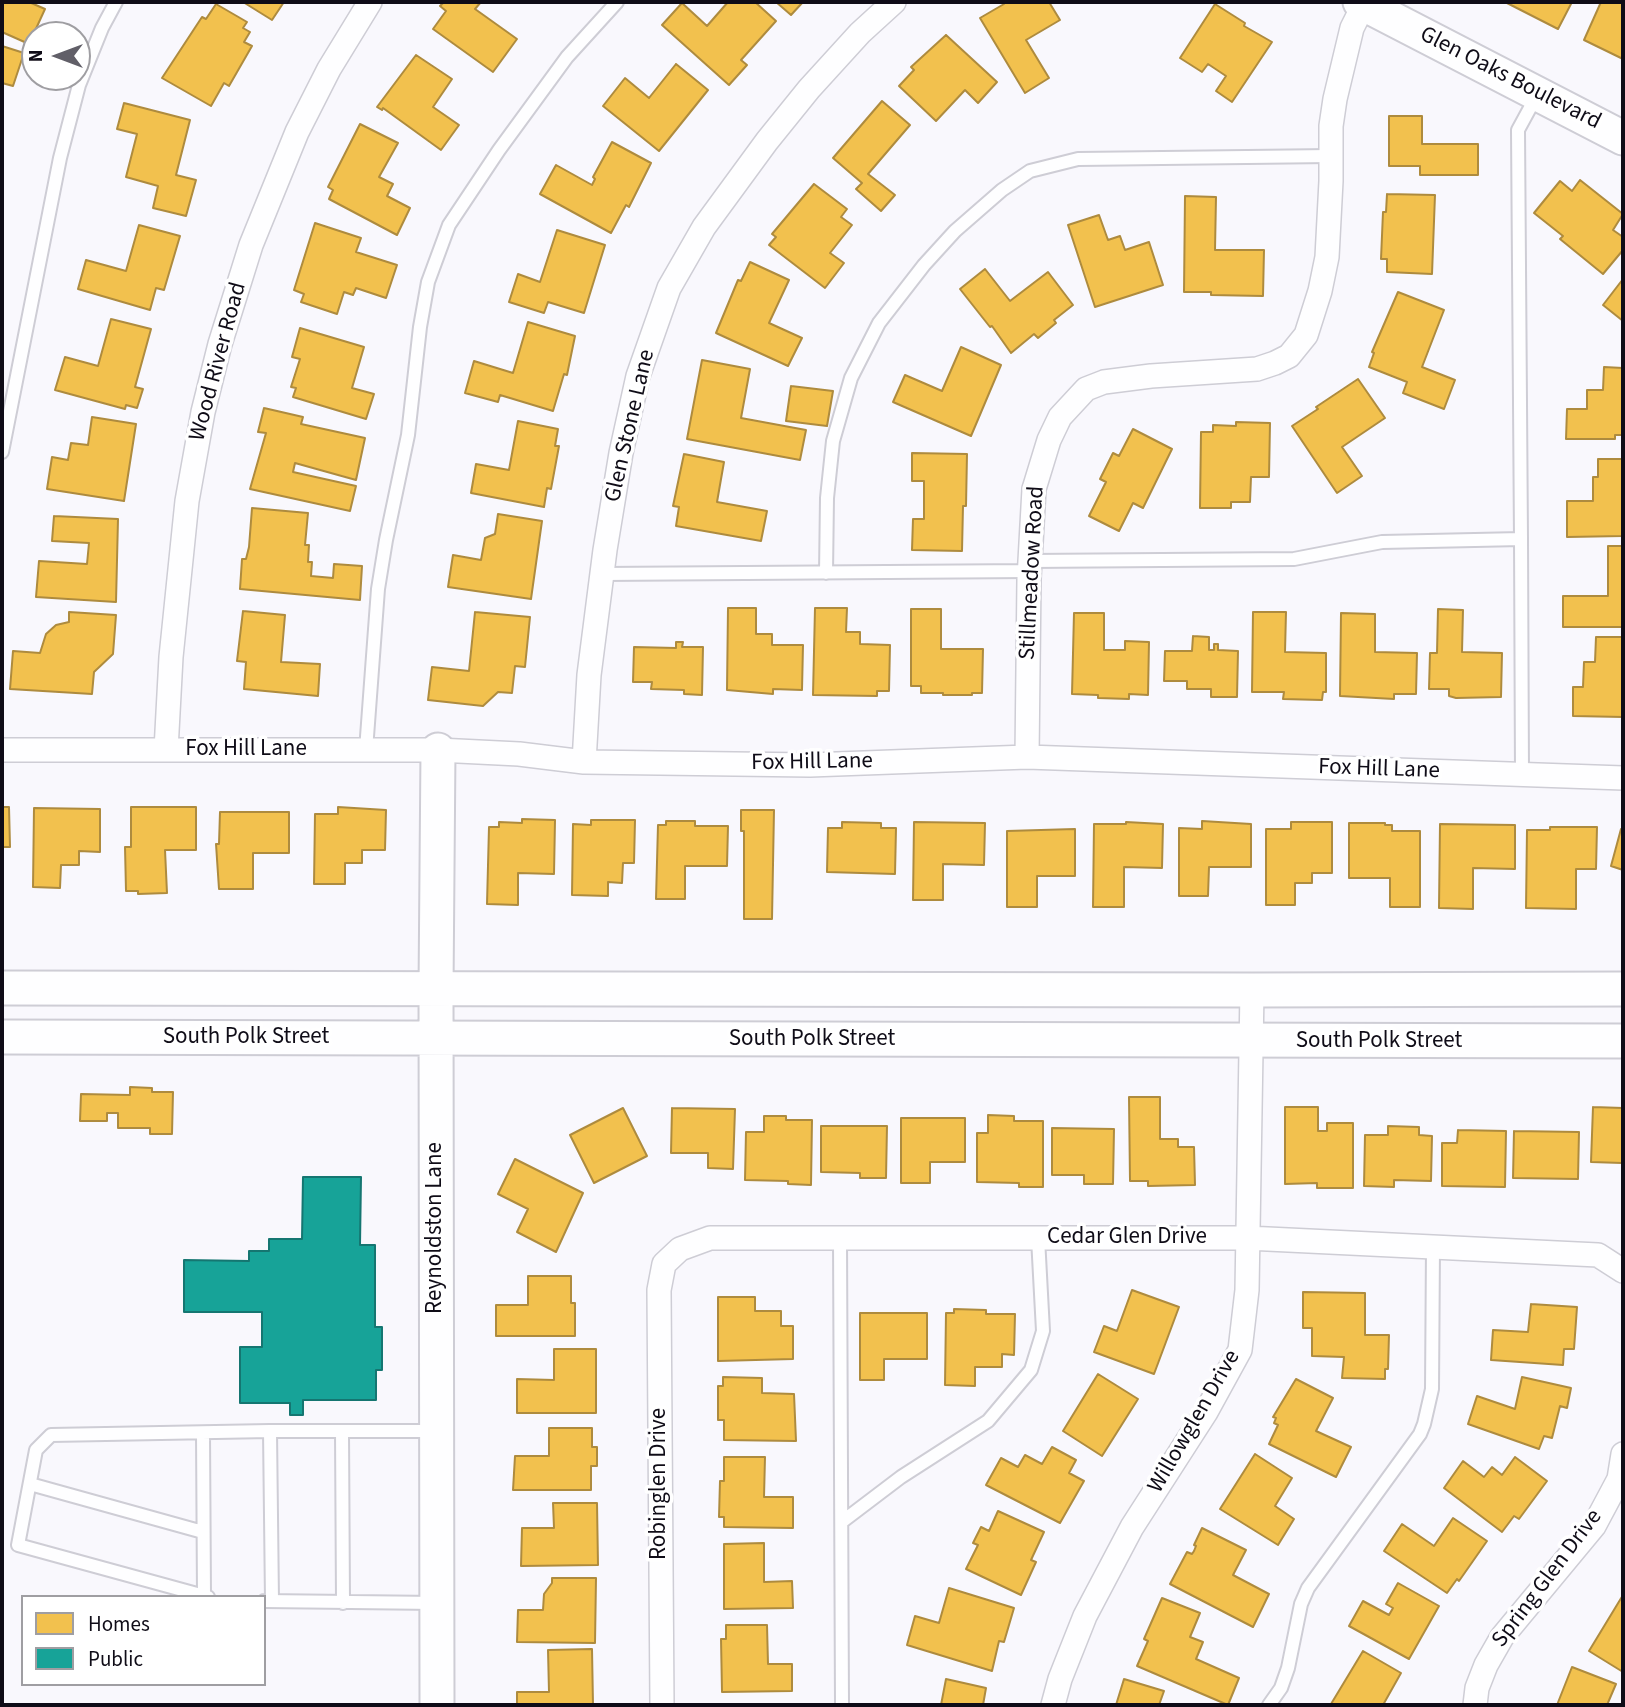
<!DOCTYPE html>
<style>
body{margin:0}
#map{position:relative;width:1625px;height:1707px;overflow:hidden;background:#f9f8fd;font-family:"Source Sans 3",sans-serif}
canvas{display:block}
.frame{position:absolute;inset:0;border:4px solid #0f0c17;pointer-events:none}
.legend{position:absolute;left:21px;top:1595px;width:245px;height:91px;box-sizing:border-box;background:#fff;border:2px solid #9f9ea2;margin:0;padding:9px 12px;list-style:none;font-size:21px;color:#0f0c17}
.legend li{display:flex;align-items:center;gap:14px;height:35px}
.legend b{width:35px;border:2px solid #9f9ea2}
.north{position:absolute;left:21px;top:21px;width:70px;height:70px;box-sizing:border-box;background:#fff;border:2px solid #9f9ea2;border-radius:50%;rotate:270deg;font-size:19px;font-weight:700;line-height:28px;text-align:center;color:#0f0c17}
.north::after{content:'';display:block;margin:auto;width:24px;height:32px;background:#615f68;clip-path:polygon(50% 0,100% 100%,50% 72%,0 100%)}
</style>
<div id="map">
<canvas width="1625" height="1707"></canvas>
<div class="frame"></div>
<ul class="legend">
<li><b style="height:19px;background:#f2c14e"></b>Homes</li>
<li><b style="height:19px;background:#17a398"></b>Public</li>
</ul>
<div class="north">N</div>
</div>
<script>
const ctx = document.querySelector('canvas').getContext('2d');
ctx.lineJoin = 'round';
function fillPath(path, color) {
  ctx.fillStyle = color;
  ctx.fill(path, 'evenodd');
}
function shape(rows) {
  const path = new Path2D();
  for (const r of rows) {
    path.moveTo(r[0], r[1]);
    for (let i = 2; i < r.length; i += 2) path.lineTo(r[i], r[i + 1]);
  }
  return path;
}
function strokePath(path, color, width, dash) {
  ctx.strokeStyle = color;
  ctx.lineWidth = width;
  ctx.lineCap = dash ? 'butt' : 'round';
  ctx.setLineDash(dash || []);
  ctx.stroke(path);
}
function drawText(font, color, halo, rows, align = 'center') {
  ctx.font = font + ' "Source Sans 3",sans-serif';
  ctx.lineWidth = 7;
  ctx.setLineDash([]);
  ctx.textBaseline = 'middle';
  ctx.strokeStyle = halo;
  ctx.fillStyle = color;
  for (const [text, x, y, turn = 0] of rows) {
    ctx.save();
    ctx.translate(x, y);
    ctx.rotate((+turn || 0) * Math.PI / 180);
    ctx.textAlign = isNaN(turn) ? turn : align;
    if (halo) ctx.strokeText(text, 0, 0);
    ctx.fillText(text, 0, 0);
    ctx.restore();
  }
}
const homes = shape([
 [2,2,29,2,45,9,29,44,2,32,2,2],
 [243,2,284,2,272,20,243,2],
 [444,2,481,2,475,9,517,39,493,72,433,29,446,11,440,6,444,2],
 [728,2,755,2,776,21,741,60,747,65,729,85,662,25,682,3,707,26,728,2],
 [776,2,803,2,791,15,776,2],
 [1003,2,1049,2,1060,20,1026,40,1049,78,1025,93,980,18,1004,4,1003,2],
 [1505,2,1572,2,1558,29,1505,2],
 [1601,2,1623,2,1623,59,1584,40,1601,2],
 [216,4,247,22,243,28,250,32,244,42,252,46,229,86,224,83,211,106,162,78,202,17,206,19,216,4],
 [1215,4,1245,23,1244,26,1272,42,1232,102,1216,91,1226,76,1208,64,1202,72,1180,58,1215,4],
 [946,35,997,82,978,103,965,90,936,121,899,86,914,70,911,67,946,35],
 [2,46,24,53,13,86,2,83,2,46],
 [416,55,452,79,433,107,459,125,441,150,383,108,382,110,377,107,416,55],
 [676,64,708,90,659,151,603,106,625,78,649,98,676,64],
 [882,101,910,125,868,174,895,195,881,211,856,189,862,183,833,158,882,101],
 [124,103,190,120,176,175,196,180,186,216,153,208,158,186,126,177,137,134,117,129,124,103],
 [1389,116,1422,116,1422,144,1478,144,1478,175,1420,175,1420,166,1389,166,1389,116],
 [360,124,398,143,379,177,393,184,387,196,410,208,397,235,329,199,333,190,328,187,360,124],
 [612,142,651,163,629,207,626,205,611,233,540,194,556,165,592,185,595,179,593,177,612,142],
 [1580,180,1623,214,1613,230,1623,237,1623,250,1603,274,1560,239,1563,236,1534,213,1560,181,1572,191,1580,180],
 [814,184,847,209,841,217,852,225,830,253,844,263,825,288,769,245,776,237,772,234,814,184],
 [1387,194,1435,195,1432,274,1387,272,1387,259,1381,259,1383,212,1386,212,1387,194],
 [1185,196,1216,197,1215,250,1264,250,1263,296,1211,295,1211,292,1184,292,1185,196],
 [1099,215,1108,240,1120,236,1125,250,1149,242,1163,285,1095,307,1068,225,1099,215],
 [315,223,361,238,356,252,397,265,386,298,356,288,353,295,344,292,337,314,301,302,304,294,294,290,315,223],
 [139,225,180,236,164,290,156,288,150,310,78,289,86,260,126,271,139,225],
 [557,230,605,245,584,313,548,302,544,313,509,302,518,274,540,282,557,230],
 [750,262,789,280,769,323,802,338,788,366,716,333,738,280,741,281,750,262],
 [985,269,1010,301,1048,272,1073,305,1054,320,1056,323,1038,338,1034,334,1011,353,992,326,990,327,960,289,985,269],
 [1623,279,1623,321,1603,305,1623,279],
 [1398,292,1444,310,1422,367,1455,380,1444,409,1403,393,1407,382,1369,367,1374,353,1372,352,1398,292],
 [111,319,151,329,135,387,143,389,137,408,126,405,125,409,55,390,65,357,98,366,111,319],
 [528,322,575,336,567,375,564,374,553,411,500,395,498,402,465,393,474,361,513,373,528,322],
 [300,328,364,347,352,388,374,394,366,419,293,397,296,388,291,387,300,359,292,357,300,328],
 [961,347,1001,365,971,436,893,402,905,375,942,391,961,347],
 [702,360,750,369,741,418,806,430,800,460,687,439,702,360],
 [1604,367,1623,368,1623,435,1615,435,1615,439,1566,439,1567,409,1587,409,1587,390,1603,390,1604,367],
 [1358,379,1385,418,1342,447,1362,476,1337,493,1292,426,1318,409,1316,407,1358,379],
 [791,386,833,391,827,426,786,421,791,386],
 [264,408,303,417,301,424,365,438,356,480,295,463,293,472,356,486,350,511,250,489,266,433,258,432,264,408],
 [92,417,136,424,124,501,47,489,52,457,68,460,71,443,88,445,92,417],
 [518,421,558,429,555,446,559,446,551,489,547,488,544,507,471,493,476,464,509,470,518,421],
 [1236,422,1270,423,1269,477,1251,477,1250,502,1231,502,1231,508,1200,508,1201,432,1213,432,1213,425,1236,426,1236,422],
 [1133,429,1172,449,1143,508,1133,503,1119,531,1089,516,1106,482,1100,479,1113,453,1119,456,1133,429],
 [912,453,967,454,966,506,963,506,962,551,912,550,913,519,924,519,924,481,912,481,912,453],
 [684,454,724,462,717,502,767,511,761,541,676,526,679,507,673,506,684,454],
 [1598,459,1623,459,1623,536,1567,537,1567,501,1593,501,1593,477,1598,477,1598,459],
 [252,508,308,513,305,545,309,545,308,562,312,562,311,576,333,578,334,564,362,566,360,600,240,589,242,559,246,559,249,547,252,508],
 [498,514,542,521,531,599,448,587,453,555,481,560,485,538,495,534,498,514],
 [54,516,118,519,116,602,36,597,39,561,87,564,89,543,52,541,54,516],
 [1608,546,1623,546,1623,627,1563,627,1563,596,1608,596,1608,546],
 [728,608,756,608,756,634,772,634,772,645,803,645,802,690,773,689,773,694,727,690,728,608],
 [815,608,847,608,846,632,860,632,860,644,890,645,889,691,877,691,877,696,813,695,815,608],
 [911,609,941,609,941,649,983,649,982,693,972,693,972,695,943,695,943,693,921,693,921,686,911,686,911,609],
 [1438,609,1463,610,1462,652,1502,653,1501,697,1456,698,1449,696,1449,689,1429,689,1430,653,1437,653,1438,609],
 [243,611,285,615,281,662,320,664,318,696,244,689,246,662,237,661,243,611],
 [69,612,116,615,113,654,94,672,92,694,10,689,13,651,40,653,46,634,56,625,69,622,69,612],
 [475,612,530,617,525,667,515,666,512,693,498,692,483,706,428,700,432,667,469,671,475,612],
 [1253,612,1286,612,1285,652,1326,653,1326,692,1323,692,1322,700,1283,699,1284,692,1252,692,1253,612],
 [1074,613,1104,613,1104,650,1125,650,1125,641,1149,642,1148,695,1129,694,1129,699,1098,698,1098,695,1072,694,1074,613],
 [1341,613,1375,614,1375,652,1417,653,1416,694,1394,694,1394,699,1340,696,1341,613],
 [1193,636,1209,637,1209,650,1214,650,1214,644,1218,644,1218,650,1238,651,1237,697,1211,697,1211,689,1187,689,1187,681,1164,681,1165,651,1192,651,1193,636],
 [1596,637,1623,637,1623,717,1573,716,1573,687,1583,687,1584,662,1595,662,1596,637],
 [676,642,683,642,682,647,703,647,702,695,684,694,684,690,651,689,652,682,633,682,634,647,676,648,676,642],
 [2,807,9,807,10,847,2,847,2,807],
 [131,807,196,807,196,850,165,850,167,893,138,894,138,891,126,891,125,847,131,847,131,807],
 [338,807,386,810,385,850,362,850,362,863,345,863,345,884,314,884,315,814,338,814,338,807],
 [34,808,100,809,100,852,79,851,79,865,61,865,60,888,33,887,34,808],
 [741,810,774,810,772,919,744,919,744,831,741,831,741,810],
 [220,812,289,812,289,853,253,853,253,889,219,889,216,844,219,844,220,812],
 [522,819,555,820,554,874,518,873,518,905,487,904,489,827,499,827,499,822,522,823,522,819],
 [591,820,635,820,634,863,623,863,622,883,608,882,608,896,572,895,573,824,591,825,591,820],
 [666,821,695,821,695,826,728,826,727,866,685,866,685,899,656,899,658,825,666,825,666,821],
 [1202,821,1251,824,1251,867,1209,867,1208,896,1179,896,1179,828,1202,829,1202,821],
 [842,822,881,823,881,828,896,828,895,874,827,872,828,828,842,828,842,822],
 [914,822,985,823,984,865,943,864,943,900,913,900,914,822],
 [1126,822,1163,824,1162,868,1124,867,1124,907,1093,907,1094,824,1126,824,1126,822],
 [1291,822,1332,822,1332,873,1312,873,1312,883,1295,883,1295,905,1266,905,1266,829,1291,829,1291,822],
 [1349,823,1385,823,1385,825,1392,825,1392,831,1420,831,1420,907,1390,907,1390,878,1349,878,1349,823],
 [1440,824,1515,825,1515,869,1473,868,1473,909,1439,908,1440,824],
 [1550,827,1597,827,1596,869,1576,869,1576,909,1526,908,1527,830,1550,830,1550,827],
 [1075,829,1075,876,1037,876,1037,907,1007,907,1007,831,1075,829],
 [1621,829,1623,829,1623,870,1611,866,1621,829],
 [130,1087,152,1088,152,1092,173,1092,172,1134,150,1134,150,1128,118,1128,118,1113,107,1113,107,1121,80,1121,81,1094,130,1095,130,1087],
 [1129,1097,1160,1097,1160,1139,1178,1139,1178,1147,1194,1147,1195,1185,1148,1186,1148,1181,1130,1181,1129,1097],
 [1285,1107,1318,1107,1318,1131,1327,1131,1327,1123,1353,1123,1353,1188,1317,1188,1317,1183,1285,1184,1285,1107],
 [1593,1107,1623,1108,1622,1163,1591,1162,1593,1107],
 [623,1108,647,1156,594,1183,570,1135,623,1108],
 [672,1108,735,1109,733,1169,708,1168,708,1153,671,1153,672,1108],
 [988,1115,1014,1116,1014,1121,1043,1121,1043,1187,1019,1187,1019,1183,977,1182,977,1133,988,1133,988,1115],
 [764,1116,786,1116,786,1120,812,1120,811,1185,788,1184,788,1181,745,1180,746,1132,764,1132,764,1116],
 [901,1118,965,1118,965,1162,930,1162,930,1183,901,1183,901,1118],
 [821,1126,887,1126,886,1178,860,1178,860,1173,821,1172,821,1126],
 [1388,1126,1419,1127,1419,1135,1432,1136,1431,1181,1394,1180,1394,1187,1364,1186,1365,1135,1388,1135,1388,1126],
 [1052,1128,1114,1129,1113,1184,1084,1184,1084,1175,1052,1175,1052,1128],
 [1458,1130,1506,1131,1505,1187,1442,1186,1442,1143,1457,1143,1458,1130],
 [1514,1131,1579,1132,1578,1179,1513,1178,1514,1131],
 [515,1159,583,1193,556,1252,517,1232,528,1209,498,1194,515,1159],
 [528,1276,571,1276,571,1303,575,1303,575,1336,496,1336,496,1305,528,1305,528,1276],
 [1132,1290,1179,1307,1154,1374,1094,1352,1104,1326,1117,1331,1132,1290],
 [1303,1292,1365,1293,1365,1335,1389,1335,1388,1369,1385,1369,1385,1379,1342,1378,1344,1357,1312,1356,1312,1328,1303,1328,1303,1292],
 [718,1297,755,1297,755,1311,781,1311,781,1326,793,1326,793,1359,718,1361,718,1297],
 [1531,1304,1577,1307,1574,1349,1564,1349,1563,1365,1491,1360,1493,1330,1528,1332,1531,1304],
 [954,1309,986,1310,986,1314,1015,1314,1014,1355,1002,1354,1002,1367,975,1367,975,1386,945,1385,946,1313,954,1313,954,1309],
 [860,1313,927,1313,927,1359,884,1359,884,1380,860,1380,860,1313],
 [554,1349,596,1349,596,1413,517,1413,517,1379,554,1380,554,1349],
 [1098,1374,1138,1399,1102,1456,1063,1431,1098,1374],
 [723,1377,762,1378,762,1393,794,1394,796,1441,724,1440,724,1420,718,1420,718,1386,723,1386,723,1377],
 [1522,1377,1571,1388,1567,1408,1560,1406,1552,1438,1544,1436,1539,1449,1468,1424,1477,1396,1515,1409,1522,1377],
 [1296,1379,1333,1398,1316,1431,1351,1447,1336,1477,1269,1444,1278,1425,1274,1423,1276,1418,1273,1417,1296,1379],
 [549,1428,592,1428,592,1447,597,1447,597,1466,591,1466,591,1490,513,1490,515,1456,549,1456,549,1428],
 [1052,1447,1076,1460,1069,1473,1084,1481,1060,1523,986,1485,1001,1458,1018,1467,1025,1455,1042,1464,1052,1447],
 [1255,1454,1292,1478,1275,1506,1294,1519,1278,1545,1220,1509,1255,1454],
 [724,1457,765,1457,764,1497,793,1497,793,1528,724,1527,724,1517,719,1517,720,1481,724,1481,724,1457],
 [1515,1457,1547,1481,1519,1519,1514,1516,1502,1532,1444,1488,1463,1461,1484,1477,1492,1467,1502,1475,1515,1457],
 [553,1503,597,1503,598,1565,521,1566,522,1528,554,1528,553,1503],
 [998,1511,1044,1532,1031,1560,1036,1562,1021,1595,966,1569,978,1545,973,1543,981,1527,989,1531,998,1511],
 [1453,1518,1487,1541,1459,1581,1457,1579,1447,1593,1384,1551,1402,1524,1434,1546,1453,1518],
 [1202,1528,1246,1550,1233,1575,1269,1594,1253,1627,1170,1584,1187,1552,1192,1554,1194,1551,1196,1546,1194,1545,1202,1528],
 [764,1543,764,1582,792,1581,793,1608,724,1609,724,1544,764,1543],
 [552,1578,596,1578,595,1643,517,1642,518,1610,543,1610,544,1594,552,1583,552,1578],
 [1398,1583,1439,1606,1409,1659,1349,1626,1363,1601,1389,1615,1393,1608,1386,1604,1398,1583],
 [949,1588,1014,1608,1004,1642,999,1641,992,1671,907,1645,915,1616,939,1623,949,1588],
 [1623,1595,1623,1672,1589,1651,1623,1595],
 [1162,1598,1200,1613,1190,1637,1203,1642,1196,1659,1239,1678,1228,1705,1137,1666,1148,1641,1144,1639,1162,1598],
 [726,1625,767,1625,768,1664,792,1664,792,1691,722,1692,721,1639,726,1639,726,1625],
 [592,1649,593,1705,517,1705,517,1692,549,1692,548,1650,592,1649],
 [1363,1651,1401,1673,1383,1705,1333,1705,1331,1704,1363,1651],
 [1572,1667,1616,1684,1607,1705,1557,1705,1572,1667],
 [946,1679,986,1688,983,1705,941,1705,946,1679],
 [1124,1679,1164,1691,1159,1705,1116,1705,1124,1679]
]);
fillPath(homes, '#f2c14e');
strokePath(homes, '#ae8b3e', 2);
const public = shape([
 [303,1177,361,1177,360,1245,375,1245,375,1327,382,1327,382,1370,376,1370,376,1400,303,1400,303,1415,290,1415,290,1403,240,1403,240,1347,262,1347,262,1312,184,1312,184,1260,249,1261,249,1251,269,1251,269,1239,302,1239,303,1177]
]);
fillPath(public, '#17a398');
strokePath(public, '#157671', 2);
const lane = shape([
 [2,452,60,158,79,85,102,28,116,2],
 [1521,539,1522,775],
 [1030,561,1294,559,1382,542,1521,539,1518,130,1537,95],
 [826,573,827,498,833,441,851,378,879,323,924,265,955,231,1002,190,1030,171,1078,159,1331,156],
 [602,574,1030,571],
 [366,750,378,589,386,540,408,435,420,327,428,282,449,225,499,150,567,57,617,2],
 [840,1238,842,1705],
 [270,1431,272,1601],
 [342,1431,343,1603],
 [203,1433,204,1596],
 [30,1484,203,1532],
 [843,1521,901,1477,988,1421,1031,1370,1043,1331,1038,1238],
 [208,1597,18,1545,36,1450,51,1435,270,1431,436,1431],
 [264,1601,437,1603],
 [1269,1705,1281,1688,1288,1668,1301,1604,1308,1588,1420,1434,1424,1424,1432,1389,1433,1247]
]);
const street = shape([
 [2,750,438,750,519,754,584,762,810,765,1027,757,1623,778],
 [166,750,171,657,187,501,203,412,220,344,251,245,297,132,329,69,370,2],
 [1027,757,1029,579,1034,489,1049,440,1060,417,1086,389,1104,382,1151,376,1257,369,1275,363,1289,356,1306,335,1320,291,1327,257,1331,181,1331,126,1335,99,1352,28,1364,4],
 [584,762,589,675,605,550,621,453,638,376,669,288,704,227,767,141,809,89,860,33,894,2],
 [662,1705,659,1290,664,1264,680,1249,710,1238,1247,1238,1598,1255,1623,1271],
 [1053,1705,1060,1679,1085,1616,1132,1527,1206,1412,1240,1350,1247,1290,1252,990],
 [1475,1705,1477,1688,1486,1665,1502,1637,1594,1526,1619,1479,1623,1454]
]);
const secondary = shape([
 [1360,2,1623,138],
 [2,988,1252,990,1623,989],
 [2,1037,1623,1041],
 [437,1705,436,989,438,750]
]);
strokePath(lane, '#cecdd5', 16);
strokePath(street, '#cecdd5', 26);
strokePath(secondary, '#cecdd5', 37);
strokePath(lane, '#fefeff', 12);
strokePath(street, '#fefeff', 23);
strokePath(secondary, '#fefeff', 33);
drawText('23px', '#0f0c17', '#fff', [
 ["Glen Oaks Boulevard",1510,79,27],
 ["Wood River Road",219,362,-75],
 ["Glen Stone Lane",631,426,-77],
 ["Stillmeadow Road",1033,573,-87],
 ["Fox Hill Lane",246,750],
 ["Fox Hill Lane",812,763,-1],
 ["Fox Hill Lane",1379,770,2],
 ["South Polk Street",246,1038],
 ["South Polk Street",812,1040],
 ["South Polk Street",1379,1042],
 ["Reynoldston Lane",436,1228,-90],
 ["Cedar Glen Drive",1127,1238],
 ["Willowglen Drive",1195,1422,-60],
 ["Robinglen Drive",660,1484,-90],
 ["Spring Glen Drive",1548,1579,-53]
]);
</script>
